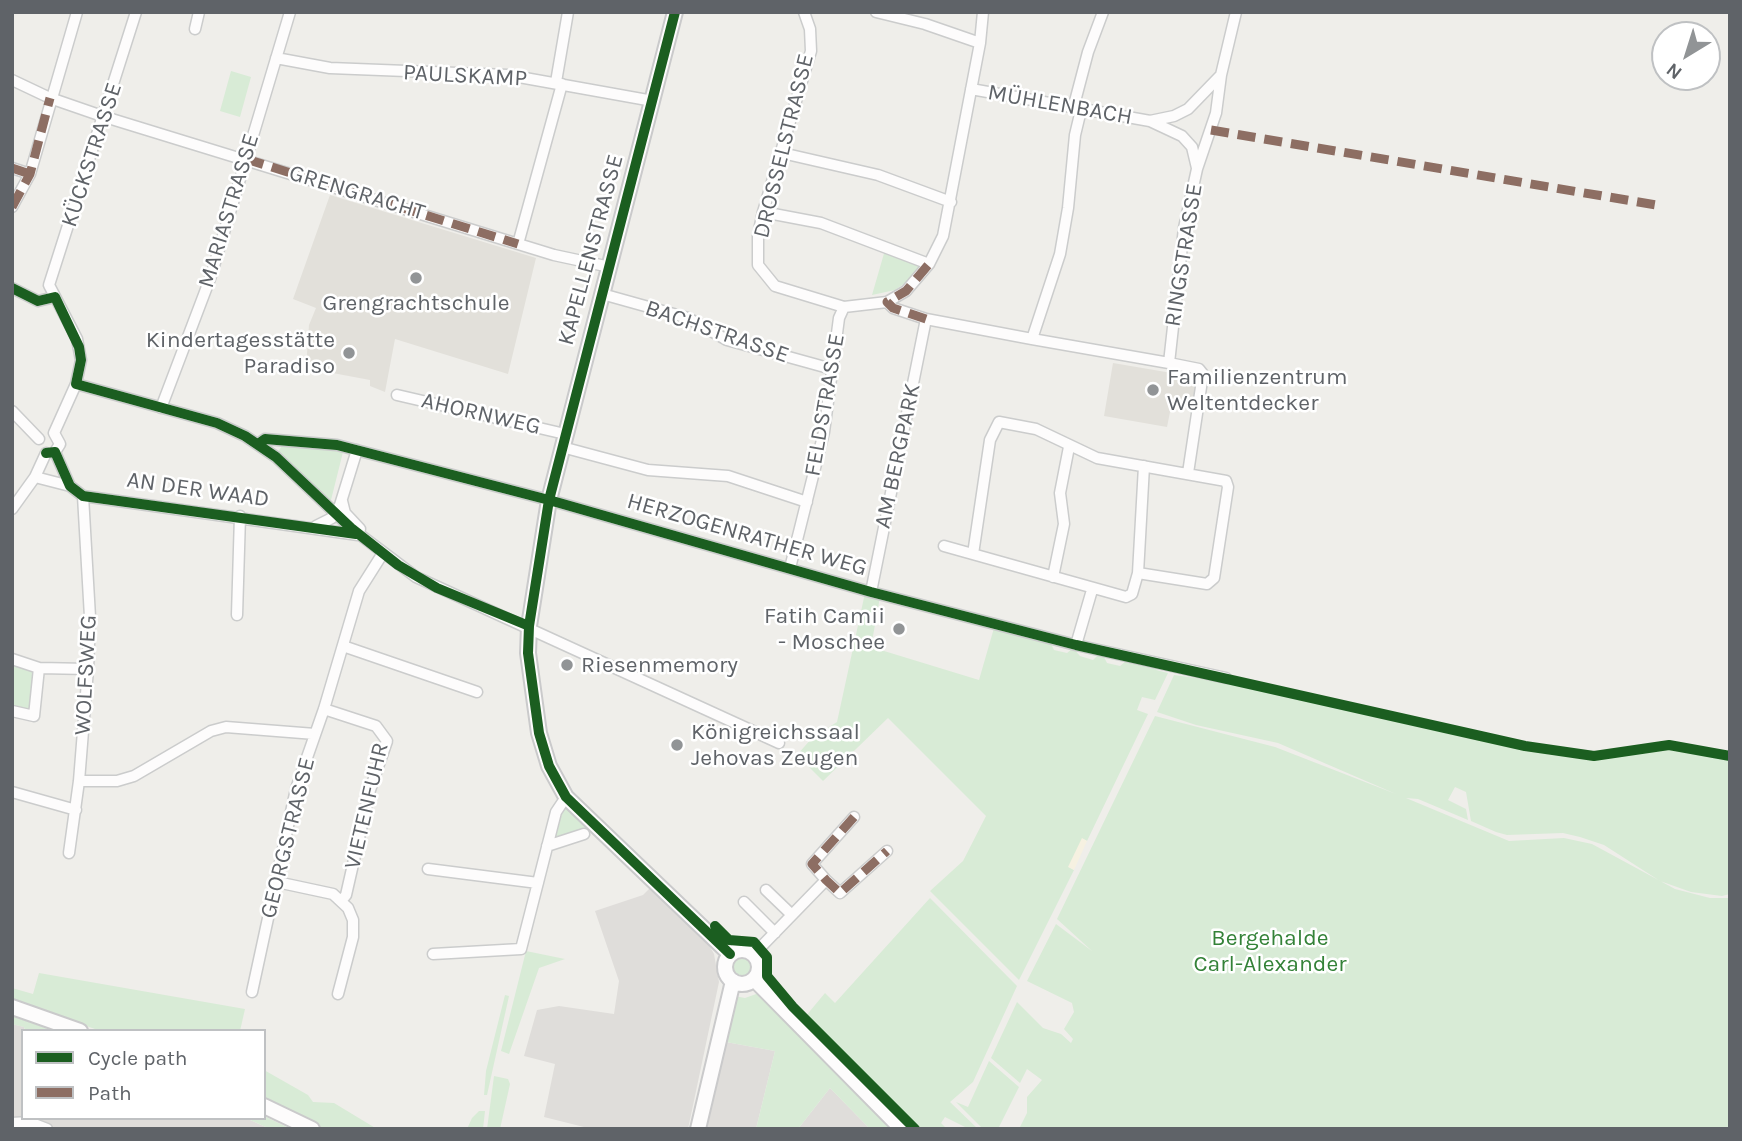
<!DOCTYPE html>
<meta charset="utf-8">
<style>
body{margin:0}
#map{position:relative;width:1742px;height:1141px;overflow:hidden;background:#efeeea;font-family:Karla,sans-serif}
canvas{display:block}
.frame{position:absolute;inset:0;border:14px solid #5f6368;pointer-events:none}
.legend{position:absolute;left:21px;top:1029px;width:245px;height:91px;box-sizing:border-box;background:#fff;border:2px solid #bfc1c3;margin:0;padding:9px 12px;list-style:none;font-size:21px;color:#5f6368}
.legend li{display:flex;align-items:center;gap:14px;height:35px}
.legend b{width:35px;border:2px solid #bfc1c3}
.north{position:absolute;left:1651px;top:21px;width:70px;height:70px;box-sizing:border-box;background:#fff;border:2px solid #bfc1c3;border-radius:50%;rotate:218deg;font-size:19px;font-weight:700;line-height:28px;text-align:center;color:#5f6368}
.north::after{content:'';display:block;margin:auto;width:24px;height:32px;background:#919496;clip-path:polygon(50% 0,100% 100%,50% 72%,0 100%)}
</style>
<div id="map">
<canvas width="1742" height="1141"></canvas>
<div class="frame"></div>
<ul class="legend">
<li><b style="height:9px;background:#1b5e20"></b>Cycle path</li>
<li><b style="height:9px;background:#8d6e63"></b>Path</li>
</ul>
<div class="north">N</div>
</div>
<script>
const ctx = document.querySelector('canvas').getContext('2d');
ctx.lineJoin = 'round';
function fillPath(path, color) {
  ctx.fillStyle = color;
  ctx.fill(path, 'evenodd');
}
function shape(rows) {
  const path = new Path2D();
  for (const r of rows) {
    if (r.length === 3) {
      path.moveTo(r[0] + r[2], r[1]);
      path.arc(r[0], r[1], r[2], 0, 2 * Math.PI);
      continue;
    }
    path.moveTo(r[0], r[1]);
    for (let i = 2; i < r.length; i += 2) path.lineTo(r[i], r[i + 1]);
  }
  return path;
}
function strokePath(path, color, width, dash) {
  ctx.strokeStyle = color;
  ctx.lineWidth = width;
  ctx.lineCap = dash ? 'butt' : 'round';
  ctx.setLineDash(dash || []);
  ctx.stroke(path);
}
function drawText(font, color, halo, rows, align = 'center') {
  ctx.font = font + ' Karla,sans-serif';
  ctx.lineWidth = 5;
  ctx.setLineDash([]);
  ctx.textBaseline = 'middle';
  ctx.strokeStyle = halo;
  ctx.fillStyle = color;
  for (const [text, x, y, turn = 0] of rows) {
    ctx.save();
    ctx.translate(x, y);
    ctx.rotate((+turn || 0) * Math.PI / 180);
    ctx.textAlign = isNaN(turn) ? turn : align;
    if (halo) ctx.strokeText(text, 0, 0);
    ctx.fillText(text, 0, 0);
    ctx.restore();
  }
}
fillPath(shape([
 [651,887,709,945,714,954,719,982,688,1129,592,1129,544,1117,555,1064,524,1056,537,1010,559,1006,614,1014,619,981,595,911,643,895],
 [12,1024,24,1027,23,1118,246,1118,270,1129,12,1129],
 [726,1042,775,1051,756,1129,706,1129],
 [830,1088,870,1129,798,1129]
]), '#dfddda');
fillPath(shape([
 [330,195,536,258,508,374,395,339,385,392,370,386,370,380,306,368,309,325,316,308,293,299],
 [1113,363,1201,378,1196,406,1172,402,1167,427,1104,416]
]), '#e2e0da');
fillPath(shape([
 [231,71,251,77,240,117,220,111],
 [885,250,920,265,908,281,895,290,872,295],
 [288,445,343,452,331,500,277,453,282,446],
 [865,593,880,597,871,647,979,680,994,628,1050,642,1054,650,1067,653,1073,648,1080,656,1093,660,1099,654,1103,655,1107,663,1120,666,1126,661,1157,667,1156,670,1168,673,1155,700,1142,697,1137,710,1148,714,1087,841,1083,839,1069,867,1074,870,1019,980,930,891,963,861,986,816,888,718,823,781,797,755,812,738,837,722],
 [12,663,35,670,31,711,12,707],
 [1174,675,1233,683,1551,755,1592,759,1667,747,1730,759,1730,894,1722,896,1691,892,1660,881,1604,845,1580,837,1563,833,1507,835,1496,832,1471,821,1466,792,1455,787,1448,800,1466,809,1468,820,1418,799,1406,798,1509,841,1564,838,1592,844,1675,889,1710,898,1730,898,1730,1129,1019,1129,1027,1113,1027,1097,1042,1080,1027,1069,1020,1083,991,1058,1017,1002,1043,1028,1061,1034,1071,1043,1073,1039,1064,1029,1074,1012,1072,1003,1027,981,1056,924,1092,951,1057,919,1155,716,1275,747,1396,794,1278,743,1196,725,1157,712],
 [566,803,590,832,551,844],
 [930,898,1017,986,973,1082,950,1102,978,1129,969,1129,945,1117,941,1123,947,1129,917,1129,805,1017,825,993,835,1003],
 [526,951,565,959,539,968,509,1054,501,1051],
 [741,967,12],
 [39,973,245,1009,240,1031,101,1031,12,1001,12,988,33,994],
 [759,993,898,1129,870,1129,830,1088,798,1129,756,1129,775,1051,726,1042,706,1129,703,1129,734,996,745,998],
 [505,995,509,996,487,1095,484,1095,486,1071],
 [12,1016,54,1031,25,1031,24,1027,12,1024],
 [989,1061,1019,1087,998,1129,983,1129,956,1102,968,1107],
 [264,1070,308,1095,313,1102,334,1103,377,1129,325,1129,264,1100],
 [494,1076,508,1079,510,1084,500,1129,487,1129],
 [479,1111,485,1111,483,1129,467,1129,472,1118],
 [264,1116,291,1129,270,1129,246,1118]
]), '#d8ebd6');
fillPath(shape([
 [1082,838,1087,841,1074,870,1068,867]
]), '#f6f1e1');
const street = shape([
 [804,12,810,29,811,51,763,212,758,235,758,265,775,286,844,307],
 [876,12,925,24,980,43],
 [195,29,199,12],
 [276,58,330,68,508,75,653,101],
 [12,80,50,98,105,117,554,255,610,267],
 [556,82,568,12],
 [971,89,1150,121,1174,116,1188,109,1221,75],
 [1073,109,1088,52,1103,12],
 [1081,110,1075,135,1068,208,1060,254,1032,339,1169,363,1184,228,1197,169,1216,113,1221,75,1236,12],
 [1150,121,1182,136,1192,147,1197,168],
 [782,153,878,175,951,202],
 [12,168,30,174],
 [12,207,30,174,77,12],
 [763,212,821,223,929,264],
 [518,244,562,84],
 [12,288,38,301,55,297],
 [602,294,688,318,727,340,832,369],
 [887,302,893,308,926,319,1032,339],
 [844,307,887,302,906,291,929,264,943,236,980,43,983,12],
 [1169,363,1199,369,1203,374,1188,473],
 [76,384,217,423,245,436,276,457,351,528,416,577,779,743],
 [397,395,565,434],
 [161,408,211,276,290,12],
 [12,411,39,439],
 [54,433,76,384,81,360,77,339,49,285,136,12],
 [54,433,60,444,55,452],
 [258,444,265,439,337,445,549,500,871,592,1076,645,1226,678],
 [562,447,648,470,728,476,807,502],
 [55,452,70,486,83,496,358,535],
 [35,477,70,486],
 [342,501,345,513,360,529],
 [12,509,35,477,46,453],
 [316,526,332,518,340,505,357,450],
 [944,546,1126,597,1132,594,1138,573,1144,466],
 [973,554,990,440,999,422,1036,429,1097,458,1226,481,1228,487,1214,578,1207,584,1138,573],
 [790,568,824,432,839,318,844,307],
 [1053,577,1064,524,1060,493,1069,447],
 [871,592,926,319],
 [237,615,240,516],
 [1076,645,1092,590],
 [343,646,477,692],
 [12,659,39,668,88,669],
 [324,709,376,726,387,741,370,790,346,895,342,900],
 [12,711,34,716,39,668],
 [79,781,117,781,134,776,211,731,226,727,315,734],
 [12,792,76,810],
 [854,817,812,864,826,880,840,893,887,851],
 [547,846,584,834],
 [69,853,79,781,88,669,90,617,83,496],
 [428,869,538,883],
 [277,882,333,894,348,908,353,920,353,937,338,994],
 [766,890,792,915],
 [744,902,775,933],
 [433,954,521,949,556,812,566,797],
 [754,954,826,880],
 [252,992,296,789,324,709,359,591,383,553],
 [12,1123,29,1122,47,1129]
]);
const secondary = shape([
 [675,12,549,500,529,626,528,653,539,733,549,766,566,797,730,954],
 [742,967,17],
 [754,979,902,1129],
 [12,1007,80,1031],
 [264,1106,312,1129],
 [698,1129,733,981]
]);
strokePath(street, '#cbcccc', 13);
strokePath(secondary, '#cacacb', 18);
strokePath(street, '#fdfcfc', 10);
strokePath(secondary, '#fdfcfc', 14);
strokePath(shape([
 [1211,130,1662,206],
 [246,159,518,244],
 [12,168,30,174],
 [12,207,30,174,50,98],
 [926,319,893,308,887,302,906,291,929,264],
 [854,817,812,864,826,880,840,893,887,851]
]), '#8d6e63', 9, [18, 9]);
strokePath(shape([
 [675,12,549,500,529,626,528,653,539,733,549,766,566,797,730,954],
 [12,288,38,301,55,297,79,347,81,360,76,384,217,423,245,436,276,457,351,528,398,565,437,588,529,626],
 [258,444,265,439,337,445,549,500,871,592,1076,645,1525,746,1594,756,1669,745,1730,756],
 [46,453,55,452,70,486,83,496,356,534],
 [715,926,729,940,754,942,767,957,767,976,793,1007,915,1129]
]), '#1b5e20', 10);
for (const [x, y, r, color] of [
 [416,278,7,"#919496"],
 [349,353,7,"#919496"],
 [1153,390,7,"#919496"],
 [899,629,7,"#919496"],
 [567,665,7,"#919496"],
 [677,745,7,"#919496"]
]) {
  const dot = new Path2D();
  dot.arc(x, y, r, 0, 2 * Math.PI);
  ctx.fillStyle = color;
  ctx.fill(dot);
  strokePath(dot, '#fff', 2.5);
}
drawText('23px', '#5f6368', '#fff', [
 ["PAULSKAMP",465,76,3],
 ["MÜHLENBACH",1060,105,10],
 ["DROSSELSTRASSE",784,146,-76],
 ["KÜCKSTRASSE",92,155,-72],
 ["GRENGRACHT",357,193,17],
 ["MARIASTRASSE",229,211,-73],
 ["KAPELLENSTRASSE",591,250,-75],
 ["RINGSTRASSE",1184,255,-81],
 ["BACHSTRASSE",717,332,19],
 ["FELDSTRASSE",825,405,-80],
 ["AHORNWEG",481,414,13],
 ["AM BERGPARK",898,456,-78],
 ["AN DER WAAD",198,490,8],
 ["HERZOGENRATHER WEG",747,535,16],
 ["WOLFSWEG",86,675,-87],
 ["VIETENFUHR",367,806,-77],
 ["GEORGSTRASSE",288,838,-76]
]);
drawText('23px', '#5f6368', '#fff', [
 ["Grengrachtschule",416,303,"center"],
 ["Kindertagesstätte",335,340,"right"],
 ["Paradiso",335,366,"right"],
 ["Familienzentrum",1167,377],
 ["Weltentdecker",1167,403],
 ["Fatih Camii",885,616,"right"],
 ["- Moschee",885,642,"right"],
 ["Riesenmemory",581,665],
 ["Königreichssaal",691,732],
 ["Jehovas Zeugen",691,758]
], 'left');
drawText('23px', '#348238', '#fff', [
 ["Bergehalde",1270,938],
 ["Carl-Alexander",1270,964]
]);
</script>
